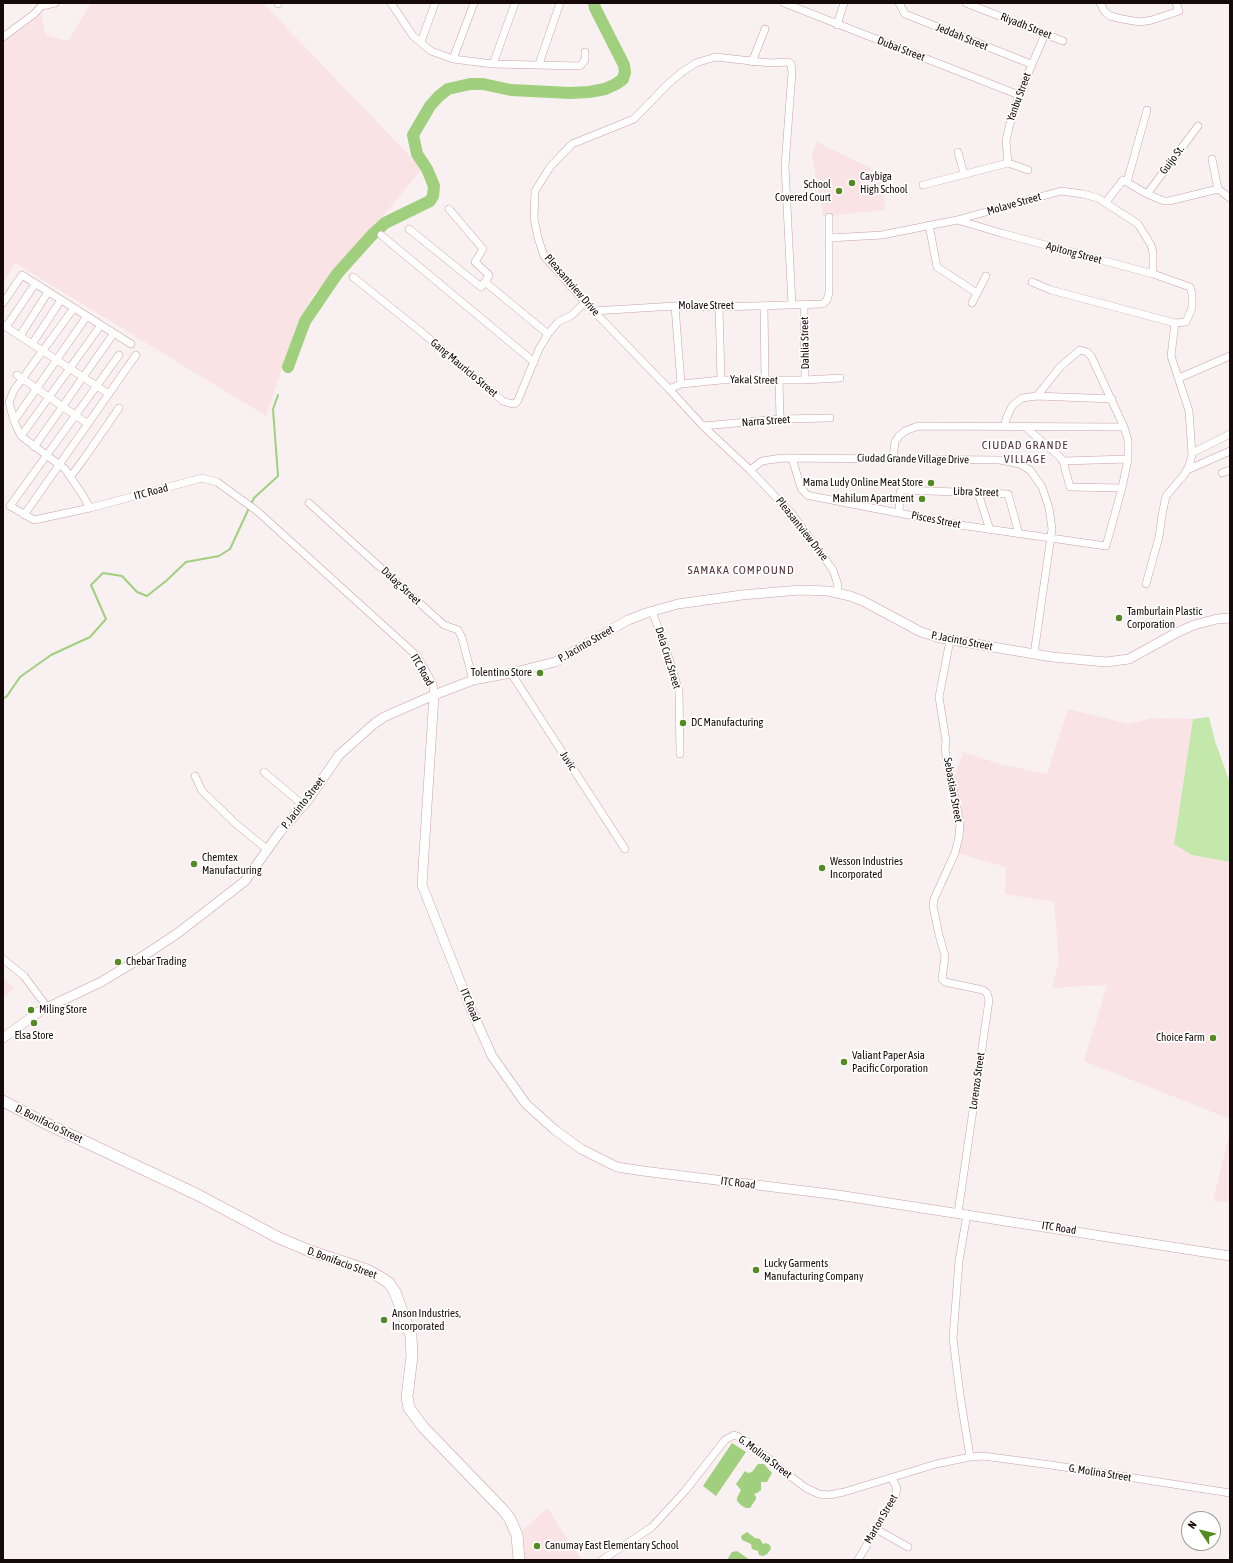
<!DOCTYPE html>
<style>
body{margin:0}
#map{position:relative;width:1233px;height:1563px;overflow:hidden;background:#f9f0f1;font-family:"Asap Condensed",sans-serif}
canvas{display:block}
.frame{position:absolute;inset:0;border:4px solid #16090a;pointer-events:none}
.north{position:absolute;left:1181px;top:1511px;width:40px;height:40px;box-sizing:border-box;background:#fff;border:1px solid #a29d9d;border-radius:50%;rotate:305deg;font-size:11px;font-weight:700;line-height:16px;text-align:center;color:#16090a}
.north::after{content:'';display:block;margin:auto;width:14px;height:18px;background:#558a23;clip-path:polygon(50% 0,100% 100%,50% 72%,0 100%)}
</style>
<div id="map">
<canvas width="1233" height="1563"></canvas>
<div class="frame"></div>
<div class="north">N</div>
</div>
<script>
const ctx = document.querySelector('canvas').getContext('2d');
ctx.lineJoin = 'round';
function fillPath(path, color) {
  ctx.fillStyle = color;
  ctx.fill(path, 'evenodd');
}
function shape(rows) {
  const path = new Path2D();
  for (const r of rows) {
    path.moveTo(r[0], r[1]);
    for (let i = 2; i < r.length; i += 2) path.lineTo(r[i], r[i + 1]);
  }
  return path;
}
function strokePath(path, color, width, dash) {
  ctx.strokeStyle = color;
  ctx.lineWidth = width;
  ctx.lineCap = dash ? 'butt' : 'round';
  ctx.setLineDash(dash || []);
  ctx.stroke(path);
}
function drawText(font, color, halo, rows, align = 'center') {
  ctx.font = font + ' "Asap Condensed",sans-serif';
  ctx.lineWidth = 3.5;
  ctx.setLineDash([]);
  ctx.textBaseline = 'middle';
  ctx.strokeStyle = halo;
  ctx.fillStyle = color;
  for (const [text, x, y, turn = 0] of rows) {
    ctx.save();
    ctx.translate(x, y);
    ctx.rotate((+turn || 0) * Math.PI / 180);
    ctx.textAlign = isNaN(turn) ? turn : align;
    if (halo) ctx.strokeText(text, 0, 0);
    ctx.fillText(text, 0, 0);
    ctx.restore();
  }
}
fillPath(shape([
 [91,3,263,3,422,169,359,245,314,294,297,323,266,416,15,263,3,283,3,42,42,13,45,35,68,41],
 [817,142,889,177,884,192,885,210,823,216,812,155],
 [1068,709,1129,724,1153,718,1193,719,1174,843,1192,855,1230,862,1230,1119,1084,1061,1107,985,1052,988,1059,960,1054,902,1005,894,1006,867,957,853,963,823,953,781,963,752,999,764,1047,774],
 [3,978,15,989,3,997],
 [1230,1131,1230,1202,1213,1201],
 [548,1508,556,1522,582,1560,525,1560,523,1529]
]), '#f9e3e5');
fillPath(shape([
 [1209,717,1215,741,1230,783,1230,862,1192,855,1174,844,1193,719]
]), '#c4e8ac');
fillPath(shape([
 [732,1443,746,1452,716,1496,703,1486],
 [758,1464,764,1464,772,1473,767,1482,761,1482,761,1490,757,1493,754,1494,756,1497,756,1499,750,1508,746,1508,742,1506,737,1501,737,1498,741,1490,736,1484,745,1471,748,1473,752,1472],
 [747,1532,755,1538,760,1539,763,1544,766,1543,770,1545,771,1549,767,1554,763,1556,759,1555,758,1551,752,1549,751,1544,742,1540,741,1536],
 [737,1551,750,1560,727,1560,732,1552]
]), '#a0d07e');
strokePath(shape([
 [251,504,254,498,278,476,273,409,278,395],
 [3,699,7,696,20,677,51,655,90,637,106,619,91,585,103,573,122,576,137,592,147,596,166,581,186,562,219,556,230,549,249,508]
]), '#a0d07e', 2);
strokePath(shape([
 [288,367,305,321,337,274,371,236,385,223,430,201,433,196,434,186,427,169,417,154,413,135,430,106,439,96,448,89,470,84,483,84,511,90,570,93,589,92,605,89,616,84,623,79,625,72,624,65,595,8,594,3]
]), '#a0d07e', 12);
const minor = shape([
 [391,3,413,36,431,51,453,59,493,64,580,66,585,60,585,52],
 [784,3,1019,95],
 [899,3,905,14,1031,64],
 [966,3,1063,41],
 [1100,3,1105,12,1110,16,1122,19,1140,22,1152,20,1179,11,1176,3],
 [278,4,278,3],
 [42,6,55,3],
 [837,25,844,3],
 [3,37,34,14,44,3],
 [421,42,435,3],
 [453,59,474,3],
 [752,62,765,29],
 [493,64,515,3],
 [539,64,560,3],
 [958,152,964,174],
 [1212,159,1218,189],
 [1008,163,1006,141,1009,127,1019,95,1045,34],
 [1127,182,1147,110],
 [923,185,1008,163,1028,170],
 [1147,194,1198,126],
 [1106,202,1123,180,1147,194,1164,201,1169,201,1218,189,1230,198],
 [449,209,483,249,475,262,489,275,485,282],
 [957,220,1001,233,1153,274,1190,287,1192,294,1192,308,1186,322,1175,323,1051,290,1032,282],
 [929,225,937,267,977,293],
 [409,229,481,287,485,282,548,334],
 [381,235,534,362],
 [829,238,882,235,957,220,1061,191,1083,194,1098,198,1138,224,1151,245,1153,253,1153,274],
 [353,277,419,330,493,393,503,401,512,404,516,403,518,400,539,349,548,334,558,322,572,315,585,302],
 [3,303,22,275,131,344],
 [972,303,986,276],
 [792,305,785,166,792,72,791,64,788,62,770,63,715,57,696,63,682,72,668,84,634,119,572,144,550,167,535,191,534,218,538,238,544,256,585,302,669,389,703,426,750,470,793,515,833,570,838,585,837,593],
 [804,305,805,380],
 [675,306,681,384],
 [764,306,765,380],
 [719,307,721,380],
 [74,308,14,390,9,402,14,421,21,436,65,469,82,494,90,508],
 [593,311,675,306,719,307,823,304,827,300,829,293,829,217],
 [3,325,109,394],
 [6,327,35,284],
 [20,336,48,292],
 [32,344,61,300],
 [119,355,10,506,34,520,90,508,202,478,217,482,257,511,417,656,433,684,434,695],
 [17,375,88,424],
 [1179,378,1230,356],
 [779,381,780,419],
 [669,389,681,384,721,380,805,380,840,378],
 [14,421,87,316],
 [703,426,780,419,830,418],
 [1005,426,1006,419,1012,406,1022,398,1037,396,1112,399],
 [1024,426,1059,456,1063,461,1070,487,1122,488],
 [21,436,101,325],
 [34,447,114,333],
 [1192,453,1230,434],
 [792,458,801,488,807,495,811,496,960,525,1106,546,1122,488,1128,459,1128,440,1124,427,1091,356,1087,352,1080,350,1074,355,1060,367,1037,396],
 [893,458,895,442,899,436,905,431,918,426,1124,427],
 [1063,461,1128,459],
 [750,470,762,461,782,458,1000,460,1020,464,1030,470,1042,487,1049,508,1052,529,1034,654],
 [1187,470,1230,451],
 [1222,473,1230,470],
 [71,476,83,460,119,408],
 [978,493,990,530],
 [309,503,444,625,458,630,462,638,473,680],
 [899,513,900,492,903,490,1008,494,1019,534],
 [24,515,136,355],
 [1146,584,1159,537,1162,515,1166,496,1184,475,1189,466,1192,455,1189,411,1171,356,1175,323],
 [652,611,667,652,679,691,680,754],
 [950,640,939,697,946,741,945,750,960,823,959,837,955,853,934,899,933,906,939,935,945,956,942,979,945,982,983,990,987,993,989,1000,958,1213],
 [511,673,625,849],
 [264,772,303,805],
 [195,776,202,791,236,824,268,850],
 [3,959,24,976,47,1007],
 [967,1214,959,1261,953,1338,960,1395,970,1457],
 [876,1529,908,1547],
 [602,1560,652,1527,685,1491,725,1440,734,1435,744,1439,790,1476,806,1488,819,1494,829,1495,844,1492,936,1464,970,1457,983,1456,1051,1465,1230,1493],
 [858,1560,895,1497,897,1488,892,1479]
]);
const tertiary = shape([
 [434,695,422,885,471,1009,492,1056,526,1104,555,1130,581,1149,617,1167,643,1171,838,1195,1230,1256],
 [3,1038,40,1011,101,982,131,964,178,933,245,881,280,832,308,800,339,755,375,723,384,717,434,695,473,680,511,673,555,662,628,620,646,613,678,604,742,595,800,590,828,591,850,596,863,601,921,632,940,638,1052,657,1106,662,1129,659,1176,633,1194,625,1217,619,1230,618]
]);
const secondary = shape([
 [3,1101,43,1122,196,1194,279,1238,310,1251,367,1270,380,1277,389,1283,395,1292,411,1336,412,1356,407,1397,409,1408,423,1427,504,1511,510,1519,517,1535,519,1560]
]);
strokePath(minor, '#caa1a5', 8);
strokePath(tertiary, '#caa1a5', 10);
strokePath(secondary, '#caa1a5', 12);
strokePath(minor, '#fff', 7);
strokePath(tertiary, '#fff', 9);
strokePath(secondary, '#fff', 11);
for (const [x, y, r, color] of [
 [852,183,4,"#558a23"],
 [839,191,4,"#558a23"],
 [931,483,4,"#558a23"],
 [922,499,4,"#558a23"],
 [1119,618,4,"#558a23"],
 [540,673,4,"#558a23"],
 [683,723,4,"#558a23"],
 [194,864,4,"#558a23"],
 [822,868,4,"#558a23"],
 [118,962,4,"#558a23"],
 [31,1010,4,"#558a23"],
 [34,1023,4,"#558a23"],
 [1213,1038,4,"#558a23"],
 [844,1062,4,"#558a23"],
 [756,1270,4,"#558a23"],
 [384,1320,4,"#558a23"],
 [537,1546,4,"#558a23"]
]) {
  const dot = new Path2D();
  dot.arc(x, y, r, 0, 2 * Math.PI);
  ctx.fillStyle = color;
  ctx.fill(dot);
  strokePath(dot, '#fff', 1.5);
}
drawText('11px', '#16090a', '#fff', [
 ["Riyadh Street",1026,26,21],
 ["Jeddah Street",962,37,22],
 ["Dubai Street",901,49,21],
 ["Yanbu Street",1019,97,-70],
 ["Guijo St.",1172,160,-53],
 ["Molave Street",1014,204,-16],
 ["Apitong Street",1074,253,15],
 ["Pleasantview Drive",572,285,49],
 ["Molave Street",706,306],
 ["Dahlia Street",805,343,-91],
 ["Gang Mauricio Street",464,368,40],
 ["Yakal Street",754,380,1],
 ["Narra Street",766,421,-4],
 ["Ciudad Grande Village Drive",913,459,1],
 ["ITC Road",151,492,-15],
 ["Libra Street",976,492,2],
 ["Pisces Street",936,520,11],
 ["Pleasantview Drive",802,529,52],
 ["Dalag Street",401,586,43],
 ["P. Jacinto Street",962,641,11],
 ["P. Jacinto Street",586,644,-30],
 ["Dela Cruz Street",668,658,73],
 ["ITC Road",422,670,60],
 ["Juvic",568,761,57],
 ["Sebastian Street",953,790,80],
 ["P. Jacinto Street",303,803,-52],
 ["ITC Road",470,1005,67],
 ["Lorenzo Street",977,1081,-82],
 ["D. Bonifacio Street",49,1124,26],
 ["ITC Road",738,1183,7],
 ["ITC Road",1059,1228,9],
 ["D. Bonifacio Street",342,1263,20],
 ["G. Molina Street",765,1457,37],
 ["G. Molina Street",1100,1473,9],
 ["Marton Street",881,1519,-60]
]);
drawText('11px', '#16090a', '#fff', [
 ["Caybiga",860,177],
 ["High School",860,190],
 ["School",831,185,"right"],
 ["Covered Court",831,198,"right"],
 ["Mama Ludy Online Meat Store",923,483,"right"],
 ["Mahilum Apartment",914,499,"right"],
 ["Tamburlain Plastic",1127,612],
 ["Corporation",1127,625],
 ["Tolentino Store",532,673,"right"],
 ["DC Manufacturing",691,723],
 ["Chemtex",202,858],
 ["Manufacturing",202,871],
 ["Wesson Industries",830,862],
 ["Incorporated",830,875],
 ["Chebar Trading",126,962],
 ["Miling Store",39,1010],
 ["Elsa Store",34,1036,"center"],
 ["Choice Farm",1205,1038,"right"],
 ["Valiant Paper Asia",852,1056],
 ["Pacific Corporation",852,1069],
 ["Lucky Garments",764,1264],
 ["Manufacturing Company",764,1277],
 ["Anson Industries,",392,1314],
 ["Incorporated",392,1327],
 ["Canumay East Elementary School",545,1546]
], 'left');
ctx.letterSpacing = '1px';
drawText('12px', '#553438', '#fff', [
 ["CIUDAD GRANDE",1025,445],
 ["VILLAGE",1025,459],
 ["SAMAKA COMPOUND",741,570]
]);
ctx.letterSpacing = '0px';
</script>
